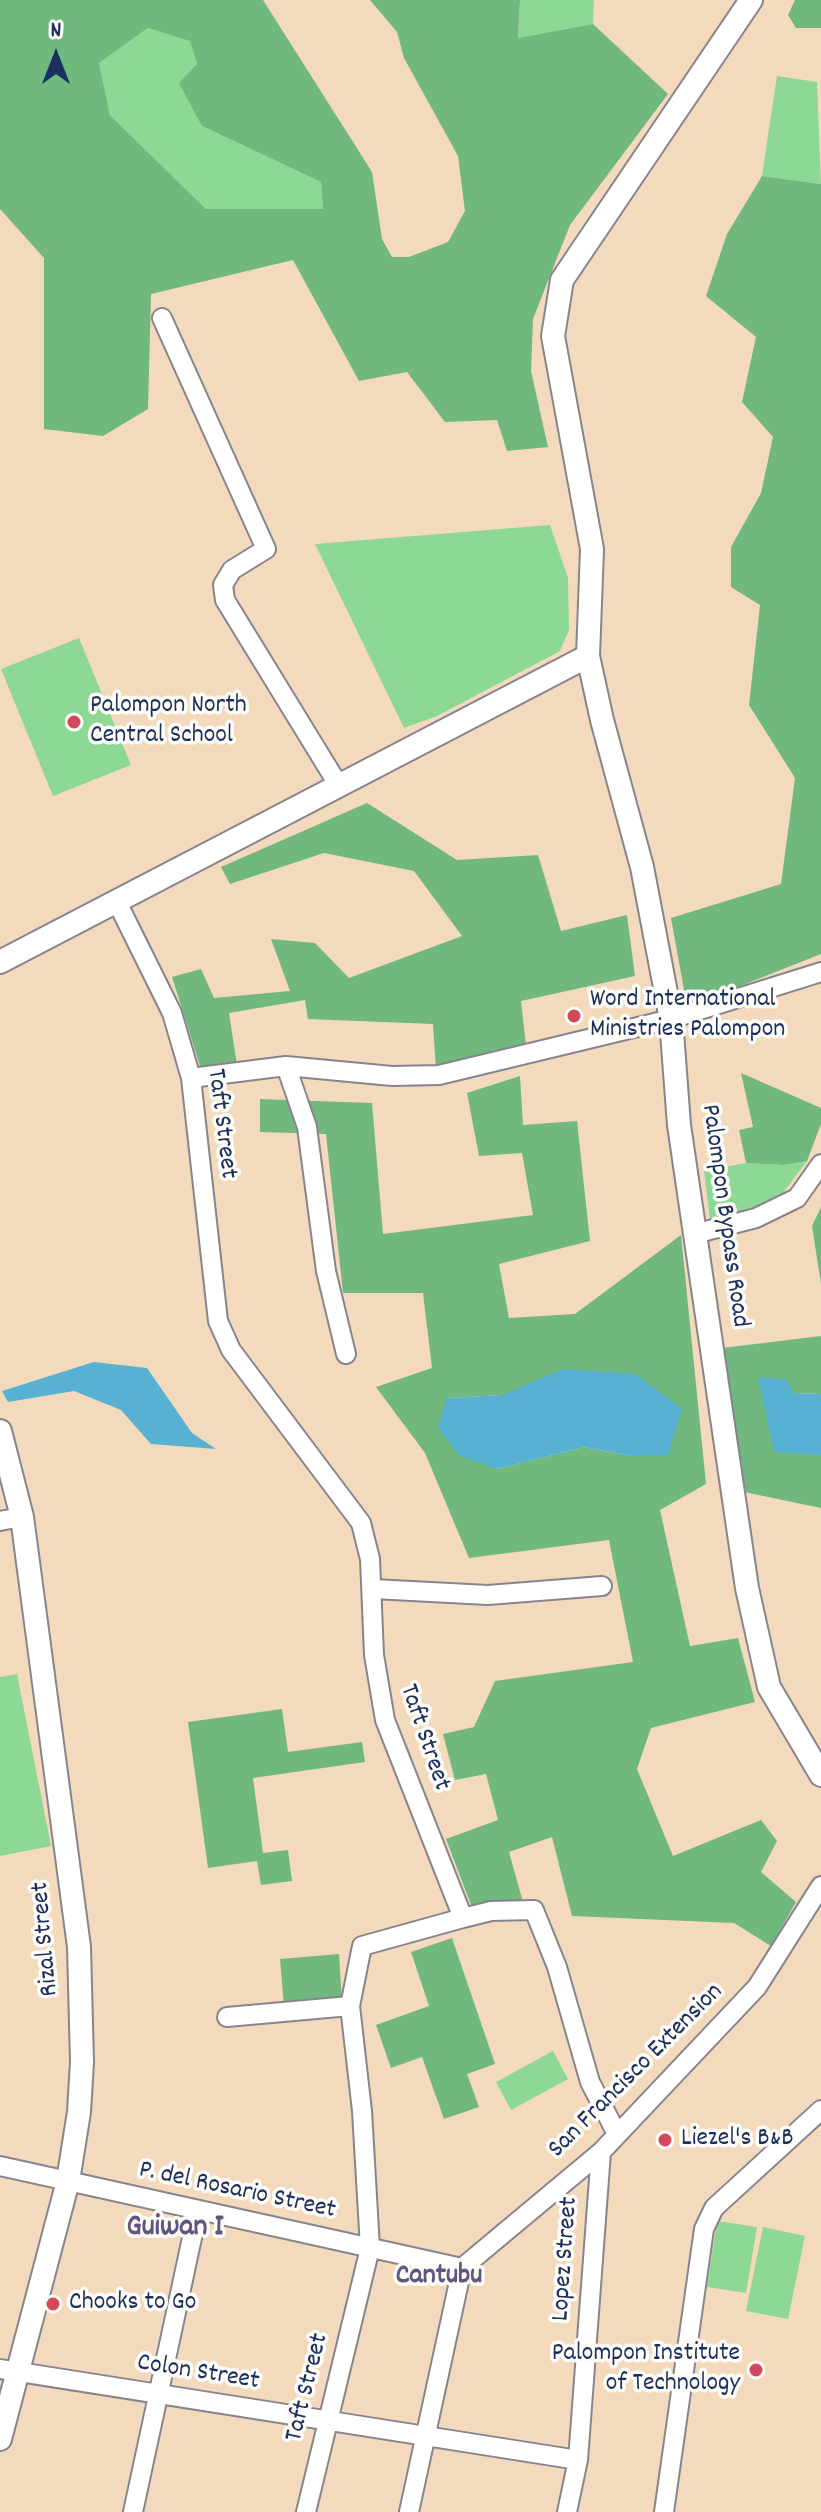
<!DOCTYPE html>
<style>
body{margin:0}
#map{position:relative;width:821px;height:2512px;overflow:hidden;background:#f4dabd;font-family:Dekko,sans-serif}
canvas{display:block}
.north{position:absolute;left:16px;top:16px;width:80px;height:80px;-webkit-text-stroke:6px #fdfcf7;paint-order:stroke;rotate:0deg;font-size:22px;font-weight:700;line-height:32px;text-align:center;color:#1b2f5e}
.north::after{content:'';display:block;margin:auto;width:28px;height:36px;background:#1b2f5e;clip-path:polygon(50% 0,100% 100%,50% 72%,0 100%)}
</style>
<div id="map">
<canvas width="821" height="2512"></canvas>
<div class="north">N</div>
</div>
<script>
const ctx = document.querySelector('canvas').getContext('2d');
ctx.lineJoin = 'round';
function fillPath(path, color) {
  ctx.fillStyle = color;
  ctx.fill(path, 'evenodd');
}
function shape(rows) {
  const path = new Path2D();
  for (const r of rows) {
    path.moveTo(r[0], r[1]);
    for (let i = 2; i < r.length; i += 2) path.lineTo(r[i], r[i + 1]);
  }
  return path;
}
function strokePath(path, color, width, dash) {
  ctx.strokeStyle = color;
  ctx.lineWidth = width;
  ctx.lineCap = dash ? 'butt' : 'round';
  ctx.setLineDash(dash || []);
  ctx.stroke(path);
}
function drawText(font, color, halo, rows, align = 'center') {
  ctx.font = font + ' Dekko,sans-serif';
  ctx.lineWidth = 7;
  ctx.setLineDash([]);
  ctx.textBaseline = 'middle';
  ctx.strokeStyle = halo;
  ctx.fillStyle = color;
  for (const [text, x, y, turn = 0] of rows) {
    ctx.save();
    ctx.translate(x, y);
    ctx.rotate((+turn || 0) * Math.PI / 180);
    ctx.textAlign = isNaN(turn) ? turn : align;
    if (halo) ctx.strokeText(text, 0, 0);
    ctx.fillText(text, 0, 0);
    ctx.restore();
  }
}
fillPath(shape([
 [520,0,594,0,593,24,518,38],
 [148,28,190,40,197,64,202,126,321,182,323,209,206,209,110,115,99,63],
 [777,76,817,82,821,184,762,176],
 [550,525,568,578,569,630,560,651,437,716,404,728,315,544],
 [79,638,131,765,53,796,1,669],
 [807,1161,783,1193,754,1211,710,1220,704,1171,746,1163,784,1165],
 [17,1674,51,1846,0,1856,0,1677],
 [553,2051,568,2079,511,2110,496,2082],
 [717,2221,757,2227,746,2293,707,2287],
 [763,2227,805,2236,788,2319,746,2311]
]), '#8cd894');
fillPath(shape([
 [0,0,263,0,372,172,382,239,392,257,409,257,448,242,465,211,458,156,404,58,397,32,370,0,520,0,518,38,593,24,668,94,570,225,533,319,531,371,548,447,507,451,497,420,445,422,407,372,359,381,293,260,151,294,148,409,103,436,44,429,44,258,0,209],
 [148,28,190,41,197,64,179,83,202,126,321,182,323,209,206,209,110,115,99,63],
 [795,0,821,0,821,28,796,28,788,15],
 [762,176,821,184,821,954,720,994,686,1001,671,918,781,884,795,778,749,705,760,605,731,587,731,547,761,493,773,437,742,402,756,337,706,296,727,234],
 [367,803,457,860,538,855,561,931,627,915,635,976,521,1001,526,1046,436,1070,433,1024,308,1019,305,1000,229,1013,237,1065,201,1069,172,977,201,969,214,998,290,991,271,939,315,943,349,978,462,936,414,871,324,853,230,884,221,867],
 [741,1073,821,1108,821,1124,807,1161,784,1165,746,1163,739,1130,753,1127],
 [520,1076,523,1125,577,1121,590,1241,499,1264,509,1318,575,1314,681,1235,706,1484,660,1510,690,1646,738,1638,755,1702,651,1728,637,1769,673,1856,761,1820,777,1841,761,1872,796,1902,771,1946,734,1923,572,1916,552,1837,509,1852,524,1906,473,1910,446,1839,498,1820,486,1774,455,1780,443,1734,474,1727,495,1681,633,1662,609,1540,469,1558,425,1453,376,1387,432,1368,423,1293,343,1293,326,1134,260,1132,260,1099,372,1103,383,1234,533,1215,522,1153,479,1156,467,1093],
 [502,1395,630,1456,584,1447,497,1469,447,1398],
 [821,1207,821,1284,812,1226],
 [821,1336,821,1394,793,1393,759,1378,774,1451,821,1455,821,1508,744,1492,722,1348],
 [282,1709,288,1752,362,1742,365,1762,253,1778,263,1853,288,1850,292,1881,261,1885,257,1861,208,1868,188,1722],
 [452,1938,495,2064,467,2074,479,2107,444,2119,422,2057,391,2068,376,2025,429,2006,411,1952],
 [339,1954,342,2001,284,2006,280,1959]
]), '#71b87e');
fillPath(shape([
 [94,1362,147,1368,192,1433,216,1449,151,1444,121,1410,74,1391,8,1402,2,1391],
 [563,1369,635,1374,682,1409,668,1455,630,1456,584,1447,497,1469,460,1456,438,1428,447,1398,502,1395],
 [758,1377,786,1379,793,1393,821,1394,821,1455,774,1452]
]), '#56b1d3');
const minor = shape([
 [162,318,266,549,232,570,223,585,225,600,339,786],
 [117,902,172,1013,191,1078,218,1321,231,1350,361,1523,370,1559,374,1655,385,1720,463,1918,362,1946,350,2006,362,2111,370,2248,306,2512],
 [286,1066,307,1127,326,1271,346,1354],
 [191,1078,286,1066,392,1076,439,1075,671,1019,821,972],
 [698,1233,756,1218,797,1198,821,1164],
 [0,1521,22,1517],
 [373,1589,488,1595,602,1586],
 [463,1918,491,1911,534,1910,557,1967,590,2082,617,2134],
 [227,2017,350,2006],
 [0,2166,462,2268],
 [462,2268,601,2152,757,1987,821,1886],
 [0,2369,578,2460],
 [133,2512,198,2210],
 [409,2512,462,2268],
 [567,2512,578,2460,601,2152],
 [664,2512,704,2229,714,2208,821,2110]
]);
const major = shape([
 [751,0,562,280,553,336,592,549,588,656,602,720,642,867,671,1019,679,1125,747,1588,769,1687,821,1775],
 [0,962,588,656],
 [0,1431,22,1517,79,1947,82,2062,79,2112,68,2181,0,2439]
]);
strokePath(minor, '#88848e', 22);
strokePath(major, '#88848e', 26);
strokePath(minor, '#fff', 18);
strokePath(major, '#fff', 22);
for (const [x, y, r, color] of [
 [74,722,8,"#d1495b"],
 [574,1016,8,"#d1495b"],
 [665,2140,8,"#d1495b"],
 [53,2304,8,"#d1495b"],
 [756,2370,8,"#d1495b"]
]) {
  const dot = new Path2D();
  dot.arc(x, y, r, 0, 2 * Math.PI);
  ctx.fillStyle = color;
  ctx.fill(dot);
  strokePath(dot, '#fdfcf7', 3);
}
drawText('26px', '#1b2f5e', '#fdfcf7', [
 ["Palompon North",90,707],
 ["Central School",90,737],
 ["Word International",590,1001],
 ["Ministries Palompon",590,1031],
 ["Liezel's B&B",681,2140],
 ["Chooks to Go",69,2304],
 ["Palompon Institute",740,2355,"right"],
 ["of Technology",740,2385,"right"]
], 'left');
drawText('26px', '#1b2f5e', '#fdfcf7', [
 ["Taft Street",220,1124,83],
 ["Palompon Bypass Road",723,1216,82],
 ["Taft Street",423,1738,71],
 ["Rizal Street",47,1939,-95],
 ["San Francisco Extension",637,2072,-45],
 ["P. del Rosario Street",237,2192,12],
 ["Lopez Street",567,2259,-86],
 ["Colon Street",198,2374,9],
 ["Taft Street",309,2388,-76]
]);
drawText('bold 28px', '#625581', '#fdfcf7', [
 ["Cantubu",439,2278]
]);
drawText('bold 30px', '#625581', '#fdfcf7', [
 ["Guiwan I",175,2230]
]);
</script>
